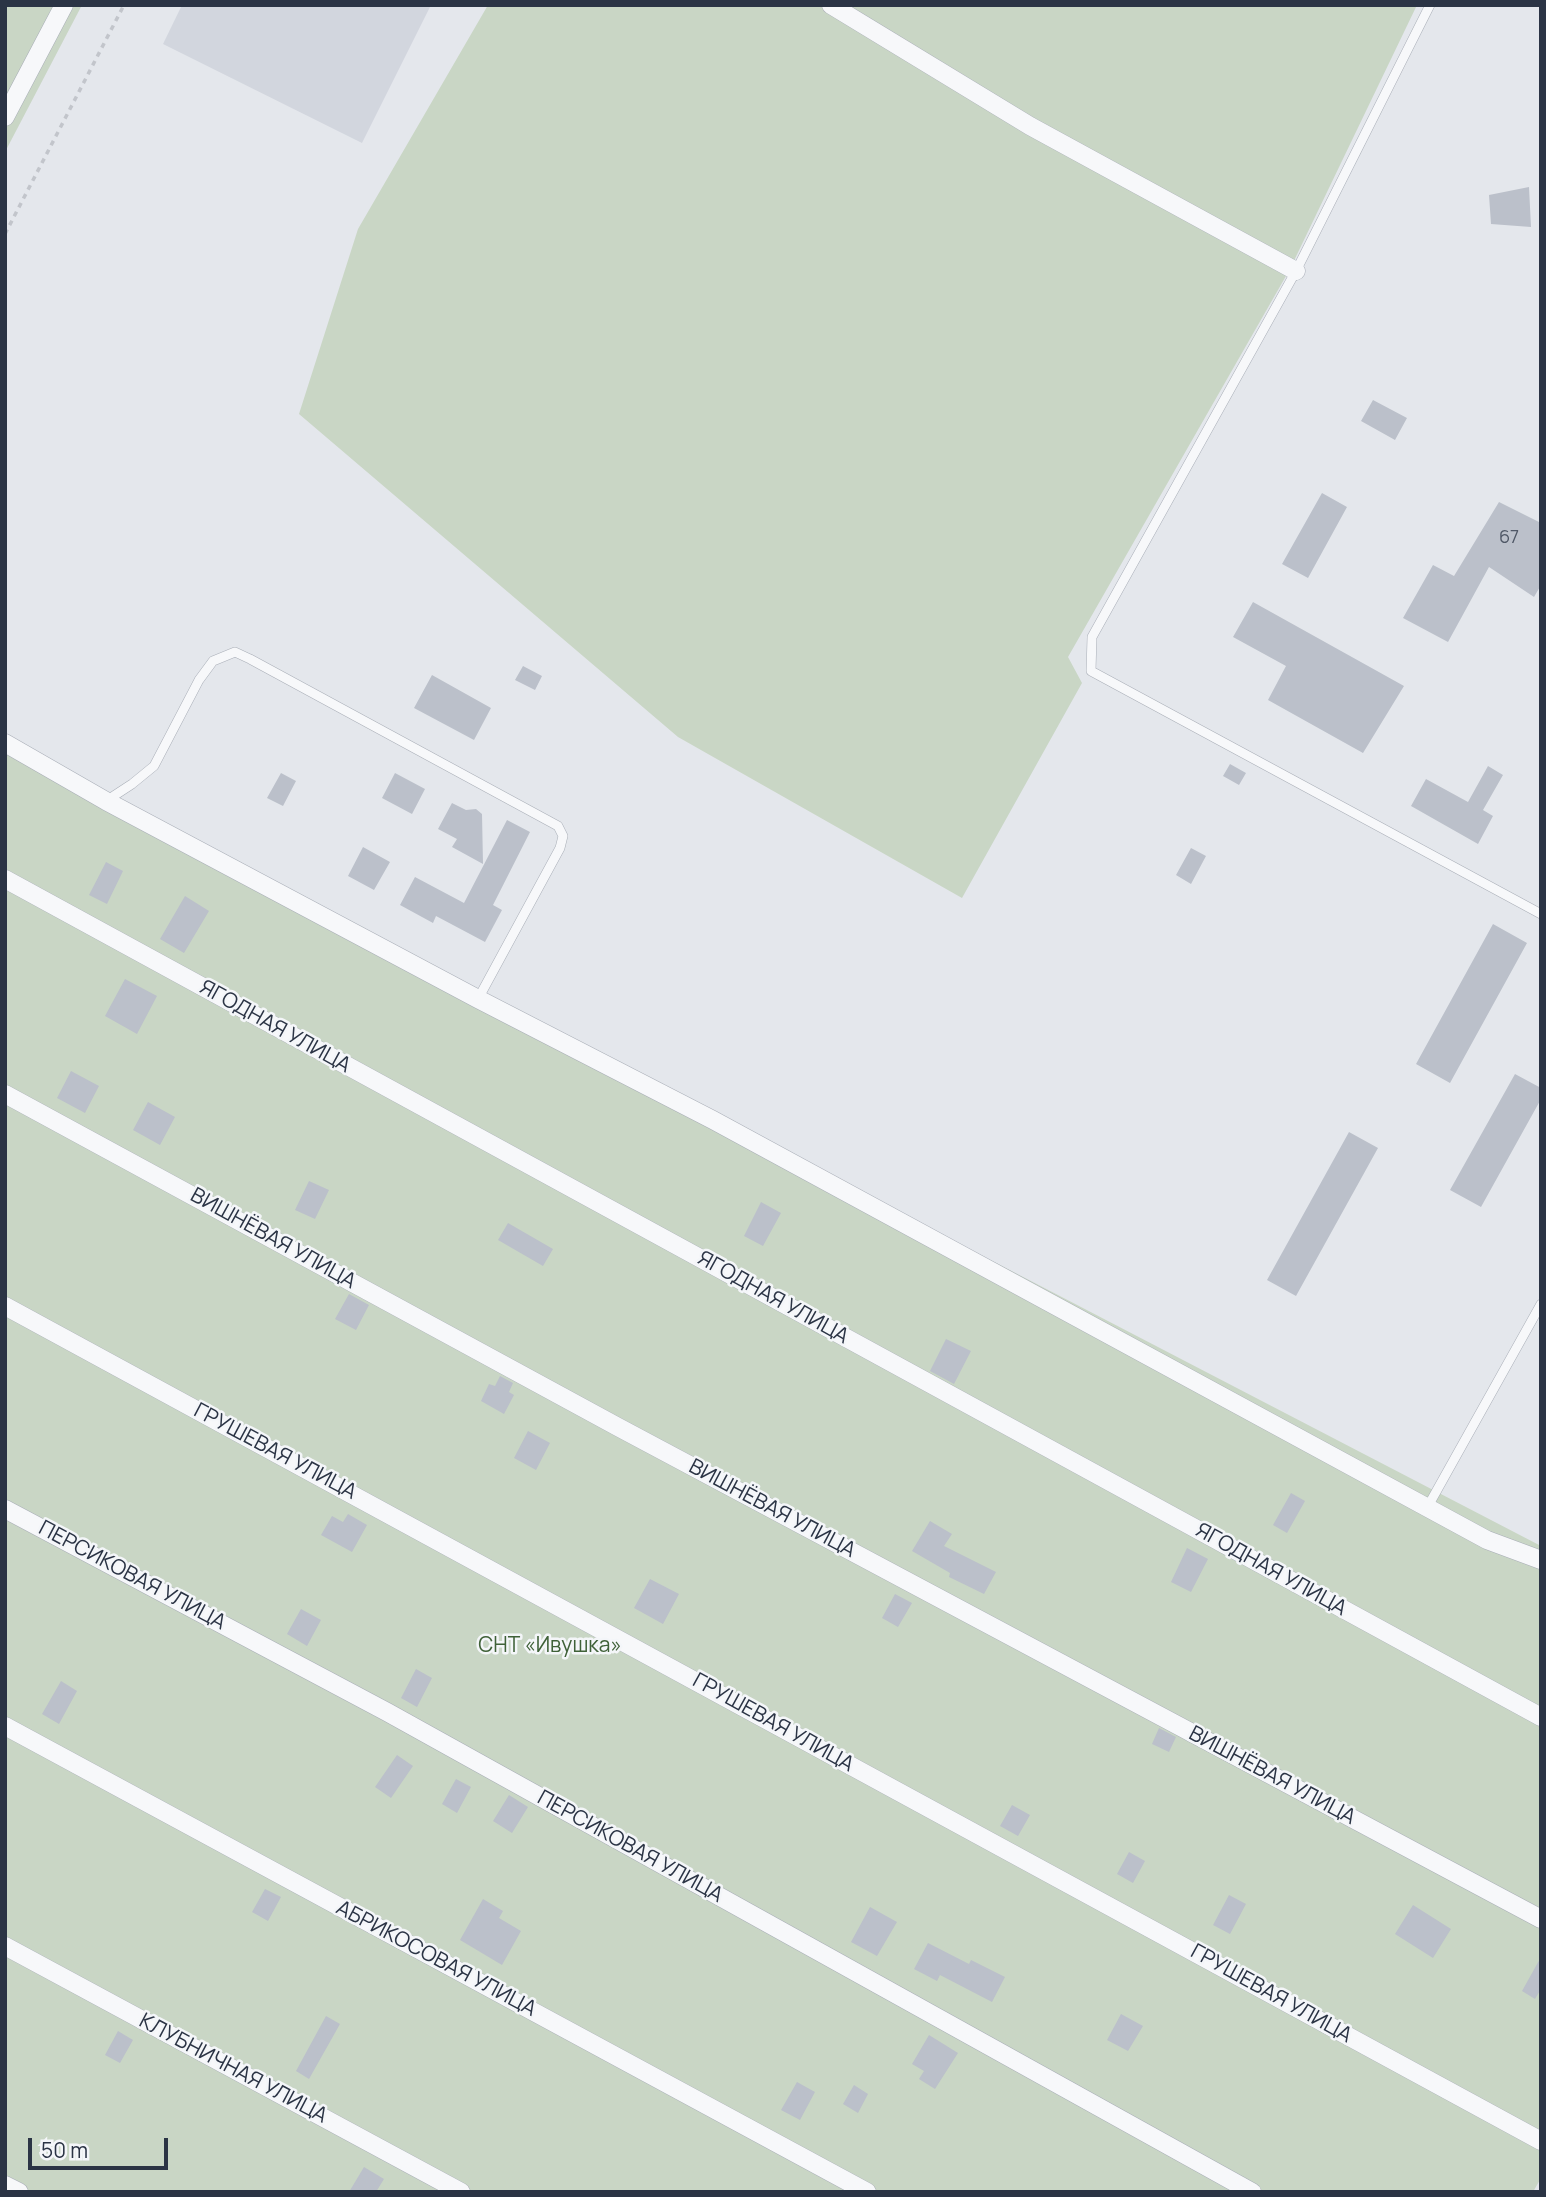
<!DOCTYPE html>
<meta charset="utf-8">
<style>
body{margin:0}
#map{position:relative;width:1546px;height:2197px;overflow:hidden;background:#e4e7ec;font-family:Manrope,sans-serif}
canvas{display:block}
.frame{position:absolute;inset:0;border:7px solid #2b3445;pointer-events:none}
.scale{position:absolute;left:28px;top:2138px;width:140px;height:32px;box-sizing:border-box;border:4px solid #2b3445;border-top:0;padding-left:9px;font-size:21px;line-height:24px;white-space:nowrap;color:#2b3445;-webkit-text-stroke:5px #f4f6f9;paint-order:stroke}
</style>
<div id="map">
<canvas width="1546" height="2197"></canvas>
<div class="frame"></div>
<div class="scale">50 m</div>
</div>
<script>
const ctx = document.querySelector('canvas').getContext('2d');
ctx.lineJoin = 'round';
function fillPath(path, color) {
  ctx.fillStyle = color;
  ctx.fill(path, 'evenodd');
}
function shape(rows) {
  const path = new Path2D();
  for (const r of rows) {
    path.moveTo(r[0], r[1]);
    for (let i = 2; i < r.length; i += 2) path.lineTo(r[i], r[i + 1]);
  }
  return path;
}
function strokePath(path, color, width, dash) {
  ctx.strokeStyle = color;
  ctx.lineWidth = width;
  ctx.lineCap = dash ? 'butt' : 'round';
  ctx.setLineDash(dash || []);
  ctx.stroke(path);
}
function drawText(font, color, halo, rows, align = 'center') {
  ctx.font = font + ' Manrope,sans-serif';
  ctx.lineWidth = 5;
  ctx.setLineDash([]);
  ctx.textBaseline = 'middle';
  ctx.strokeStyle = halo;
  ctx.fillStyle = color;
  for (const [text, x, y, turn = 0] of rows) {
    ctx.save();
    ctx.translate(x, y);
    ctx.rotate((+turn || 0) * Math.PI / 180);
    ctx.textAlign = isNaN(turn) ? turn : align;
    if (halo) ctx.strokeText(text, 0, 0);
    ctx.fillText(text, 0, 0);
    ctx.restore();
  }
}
fillPath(shape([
 [182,5,431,5,362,143,163,44]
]), '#d2d6de');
fillPath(shape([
 [5,5,82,5,5,152],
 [488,5,1417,5,1290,269,1068,657,1082,683,962,898,678,737,299,414,358,229],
 [5,748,1541,1546,1541,2178,1533,2192,5,2192]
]), '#c9d6c5');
fillPath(shape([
 [1529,187,1531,227,1491,224,1489,195],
 [1373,400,1407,418,1395,440,1361,421],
 [1322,493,1347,507,1308,578,1282,564],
 [1499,502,1541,523,1541,585,1534,597,1489,567,1448,642,1403,618,1433,565,1454,576],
 [1253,602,1404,686,1363,753,1268,700,1286,666,1233,637],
 [523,666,542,676,535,690,515,680],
 [432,675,491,708,474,740,414,708],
 [1230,764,1246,773,1239,785,1223,776],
 [1488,766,1503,775,1483,810,1493,816,1478,844,1411,806,1426,779,1468,802],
 [281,773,296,781,283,806,267,798],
 [395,773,425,789,412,814,382,798],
 [452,803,466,810,476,809,482,814,483,864,452,847,457,839,438,829],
 [507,820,530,832,493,905,502,910,485,942,436,916,433,923,400,905,415,877,464,903],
 [363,847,390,862,374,890,348,876],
 [1191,848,1206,856,1191,884,1176,875],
 [106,862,123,871,107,904,89,895],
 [185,896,209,911,184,953,160,939],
 [1493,924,1527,943,1450,1083,1416,1064],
 [125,979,157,996,137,1034,105,1016],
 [71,1071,99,1086,85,1113,57,1098],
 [1515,1074,1541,1088,1541,1099,1481,1207,1450,1190],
 [148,1102,175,1117,160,1145,133,1130],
 [1349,1132,1378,1148,1296,1296,1267,1280],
 [309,1181,329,1190,315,1219,295,1210],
 [761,1202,781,1213,763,1246,744,1236],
 [508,1223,553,1249,543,1266,498,1240],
 [349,1294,369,1305,356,1330,335,1319],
 [946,1339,971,1351,954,1384,930,1371],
 [500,1376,513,1383,509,1392,514,1395,504,1414,481,1401,489,1384,495,1386],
 [528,1431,550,1443,536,1470,514,1458],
 [1291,1493,1305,1501,1287,1533,1273,1525],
 [348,1514,367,1525,352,1552,321,1535,332,1516,343,1522],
 [930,1521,952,1534,944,1546,996,1572,984,1594,949,1577,950,1573,912,1551],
 [1187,1548,1208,1559,1191,1592,1171,1582],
 [650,1579,679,1594,663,1624,634,1608],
 [895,1594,912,1603,898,1627,882,1618],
 [301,1609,321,1620,307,1646,287,1634],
 [416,1669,432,1678,417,1707,401,1698],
 [61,1681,77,1691,59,1724,42,1714],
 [1159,1728,1176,1737,1169,1752,1152,1744],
 [397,1755,413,1766,391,1798,375,1787],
 [456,1779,471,1787,457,1813,442,1804],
 [509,1795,528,1807,512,1833,493,1821],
 [1012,1805,1030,1815,1018,1836,1000,1826],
 [1129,1852,1145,1861,1133,1883,1117,1874],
 [265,1889,281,1897,268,1921,252,1912],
 [1229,1895,1246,1904,1230,1934,1213,1925],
 [483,1899,503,1911,499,1918,521,1931,502,1965,460,1940],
 [1413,1905,1451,1929,1433,1958,1395,1934],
 [870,1907,897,1922,877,1956,851,1942],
 [928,1943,969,1964,971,1960,1005,1977,992,2002,940,1975,937,1981,914,1969],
 [1541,1957,1541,1989,1535,1999,1522,1991],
 [1121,2014,1143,2026,1128,2051,1107,2040],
 [326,2016,340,2024,309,2079,296,2071],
 [118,2031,133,2040,120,2063,105,2055],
 [929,2035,958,2053,935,2089,919,2079,924,2071,912,2064],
 [797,2082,815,2092,800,2120,781,2110],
 [854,2085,868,2094,858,2113,843,2104],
 [364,2167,384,2179,376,2192,349,2192]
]), '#bbc0ca');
const service = shape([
 [1430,5,1296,271,1092,637,1091,671,1541,914],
 [106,801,132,784,154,766,199,680,213,661,235,652,250,659,558,826,563,836,560,848,478,999],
 [1427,1508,1541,1304]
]);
const minor = shape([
 [831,5,1030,126,1296,271],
 [5,117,64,5],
 [5,743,106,801,478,999,713,1120,1487,1540,1541,1560],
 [5,879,1541,1717],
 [5,1094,618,1427,1541,1919],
 [5,1306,1541,2141],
 [5,1509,387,1712,1252,2192],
 [5,1726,867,2192],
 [5,1946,461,2192],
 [5,2185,19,2192]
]);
strokePath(service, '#a9aeb7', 10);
strokePath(minor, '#a9aeb7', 19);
strokePath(shape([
 [5,234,124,5]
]), '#c2c5cb', 3.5, [5, 5]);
strokePath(service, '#f7f8fa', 9);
strokePath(minor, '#f7f8fa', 18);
drawText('18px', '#4f5766', null, [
 ["67",1509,538]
]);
drawText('21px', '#2b3445', '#f4f6f9', [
 ["ЯГОДНАЯ УЛИЦА",275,1027,29],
 ["ВИШНЁВАЯ УЛИЦА",273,1239,29],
 ["ЯГОДНАЯ УЛИЦА",773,1298,29],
 ["ГРУШЕВАЯ УЛИЦА",275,1452,28],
 ["ВИШНЁВАЯ УЛИЦА",772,1509,28],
 ["ЯГОДНАЯ УЛИЦА",1271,1570,29],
 ["ПЕРСИКОВАЯ УЛИЦА",132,1576,28],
 ["ГРУШЕВАЯ УЛИЦА",773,1723,29],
 ["ВИШНЁВАЯ УЛИЦА",1272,1776,28],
 ["ПЕРСИКОВАЯ УЛИЦА",630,1847,29],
 ["АБРИКОСОВАЯ УЛИЦА",436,1959,28],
 ["ГРУШЕВАЯ УЛИЦА",1271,1994,29],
 ["КЛУБНИЧНАЯ УЛИЦА",233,2069,28]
]);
drawText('21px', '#3f6138', '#f4f6f9', [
 ["СНТ «Ивушка»",550,1646]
]);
</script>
